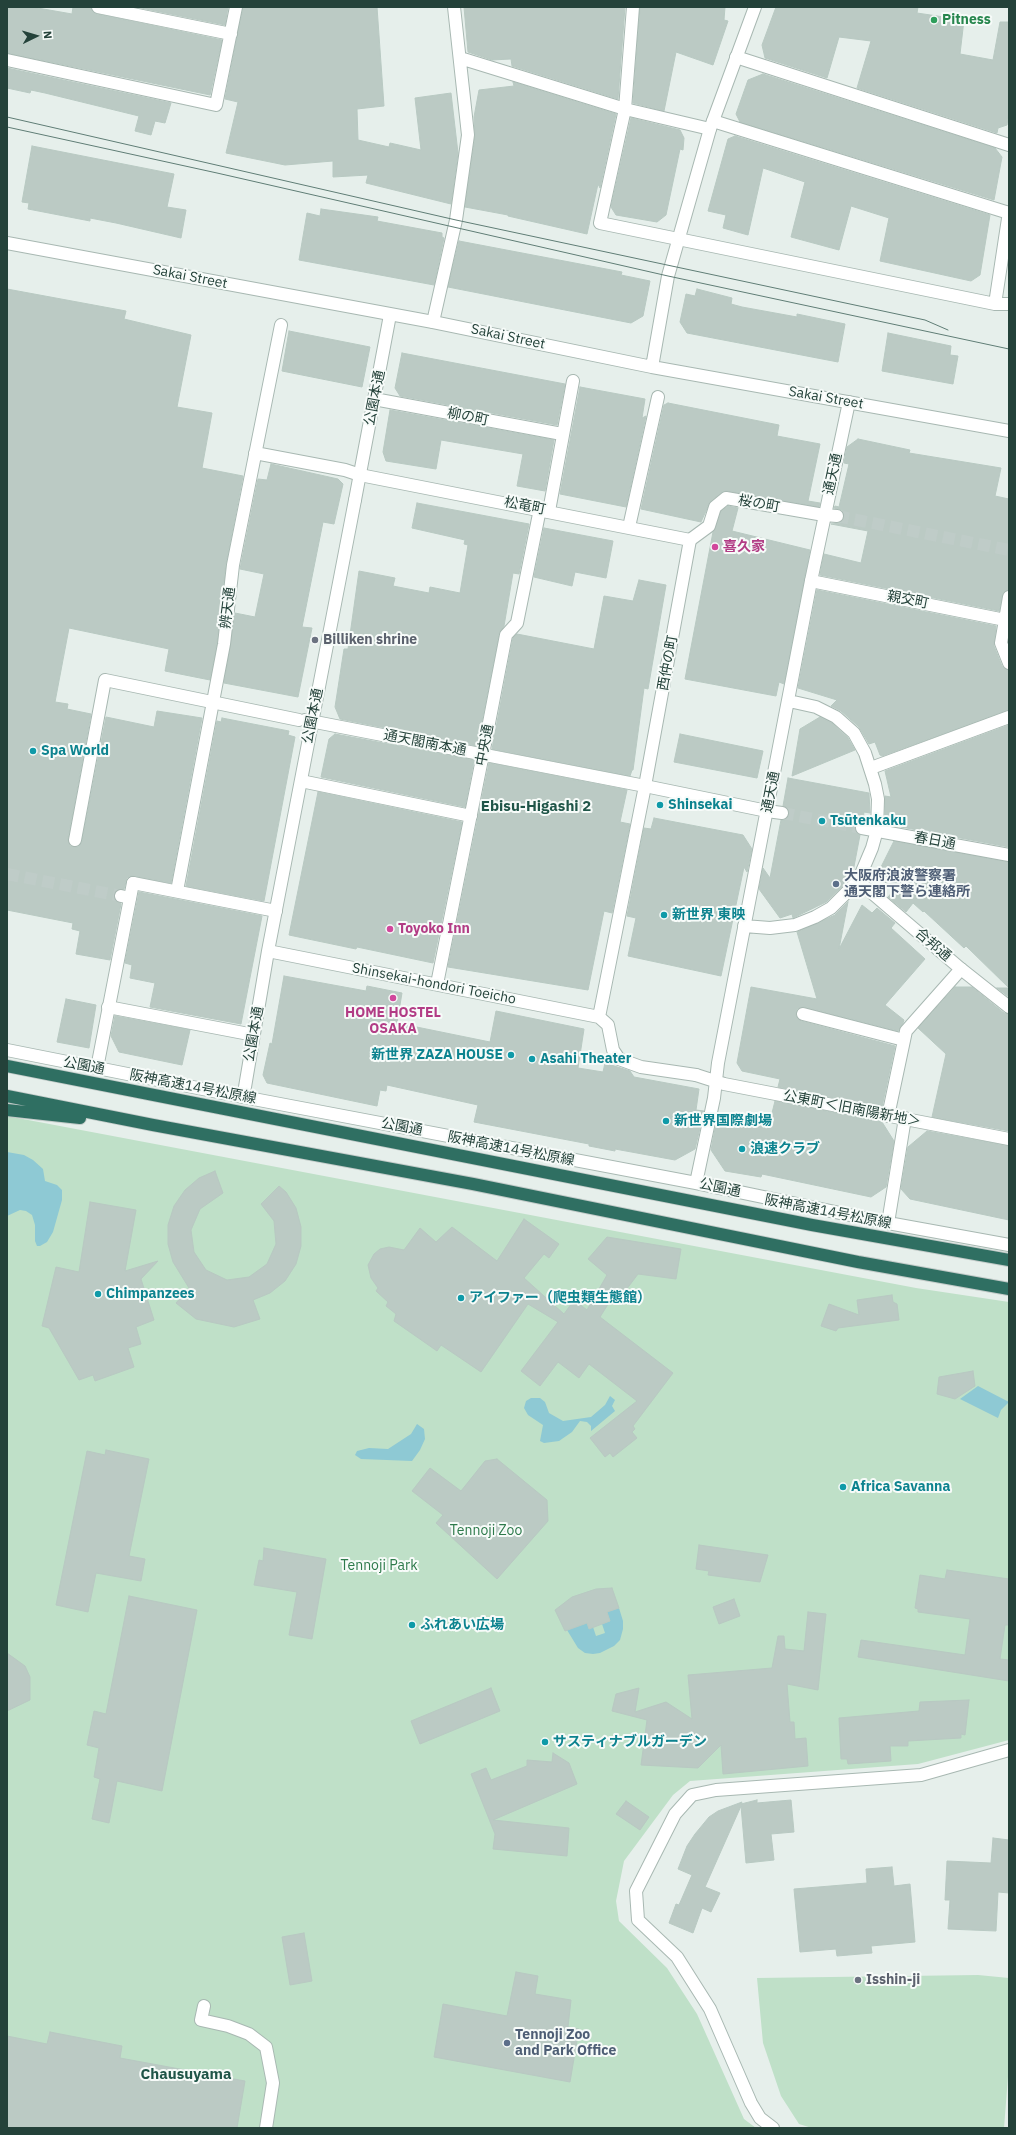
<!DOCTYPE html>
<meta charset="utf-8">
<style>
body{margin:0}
#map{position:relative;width:1016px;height:2135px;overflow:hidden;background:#e6efeb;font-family:"IBM Plex Sans",sans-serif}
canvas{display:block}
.frame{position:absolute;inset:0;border:8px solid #24423a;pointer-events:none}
.north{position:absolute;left:16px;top:16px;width:40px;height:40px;-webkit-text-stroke:3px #f7fbf9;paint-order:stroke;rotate:85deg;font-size:11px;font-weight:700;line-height:16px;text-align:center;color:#24423a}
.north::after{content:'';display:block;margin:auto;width:14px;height:18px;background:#24423a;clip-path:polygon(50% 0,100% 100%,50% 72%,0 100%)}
</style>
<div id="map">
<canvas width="1016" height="2135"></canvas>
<div class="frame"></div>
<div class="north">N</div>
</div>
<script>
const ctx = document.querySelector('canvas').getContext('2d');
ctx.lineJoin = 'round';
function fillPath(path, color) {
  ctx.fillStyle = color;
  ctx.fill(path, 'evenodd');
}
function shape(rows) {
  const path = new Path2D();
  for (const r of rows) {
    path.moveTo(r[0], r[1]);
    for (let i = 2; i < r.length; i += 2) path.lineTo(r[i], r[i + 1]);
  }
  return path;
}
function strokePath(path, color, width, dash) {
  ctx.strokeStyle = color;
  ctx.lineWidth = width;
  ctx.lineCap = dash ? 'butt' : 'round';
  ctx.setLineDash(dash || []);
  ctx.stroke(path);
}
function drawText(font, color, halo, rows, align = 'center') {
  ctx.font = font + ' "IBM Plex Sans","Noto Sans JP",sans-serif';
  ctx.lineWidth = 4;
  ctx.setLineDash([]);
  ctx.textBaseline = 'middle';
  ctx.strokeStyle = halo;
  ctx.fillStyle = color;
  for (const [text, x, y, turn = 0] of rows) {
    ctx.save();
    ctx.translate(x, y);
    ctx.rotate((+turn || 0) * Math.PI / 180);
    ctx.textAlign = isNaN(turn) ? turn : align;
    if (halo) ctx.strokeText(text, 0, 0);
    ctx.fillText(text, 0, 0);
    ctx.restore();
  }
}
fillPath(shape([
 [7,1116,916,1288,1009,1302,1009,1740,918,1764,690,1781,673,1795,624,1861,616,1901,619,1921,667,1968,697,2014,744,2119,756,2128,7,2128],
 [978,1975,1009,1978,1009,2064,1004,2128,812,2128,799,2124,781,2096,763,2043,757,1978]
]), '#bfe0c8');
fillPath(shape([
 [7,1152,24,1155,33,1160,43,1169,45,1181,57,1185,62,1190,62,1200,53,1232,47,1242,40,1246,37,1246,35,1241,35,1225,32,1215,26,1211,20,1210,7,1216],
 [978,1386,1009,1402,1001,1410,998,1418,960,1399],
 [610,1396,615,1400,612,1406,615,1411,591,1431,591,1426,587,1422,580,1421,572,1432,559,1441,544,1443,540,1441,543,1425,528,1415,524,1408,526,1401,531,1398,540,1398,545,1402,549,1413,563,1421,591,1417,605,1405],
 [417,1424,424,1429,425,1439,420,1450,412,1461,361,1459,355,1455,357,1451,369,1448,388,1449,411,1434],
 [619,1608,623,1621,623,1629,620,1640,614,1646,600,1653,593,1654,585,1653,578,1648,567,1630,587,1623,589,1628,593,1627,596,1636,605,1633,602,1624,610,1621,607,1612]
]), '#8ec9d4');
const building = shape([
 [7,7,32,7,72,14,73,7,91,7,93,12,97,14,222,40,210,95,7,53,7,7],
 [136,7,228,7,225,25,136,7],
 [243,7,377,7,384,106,357,109,358,140,389,147,390,143,421,150,415,98,451,93,458,153,451,204,366,183,368,175,333,177,333,161,285,165,226,153,238,102,225,99,243,7],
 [464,7,625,7,618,99,512,66,511,59,492,60,468,52,464,7],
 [640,7,725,7,724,20,728,21,713,65,676,52,664,111,633,103,640,7],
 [776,7,918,7,917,13,964,20,960,54,993,60,1000,22,1009,22,1009,112,1007,125,998,128,997,133,857,88,871,41,839,37,827,78,765,58,762,45,776,7],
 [7,68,171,103,165,123,155,121,151,135,135,131,139,116,45,93,31,90,30,93,7,88,7,68],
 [763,74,995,148,1002,157,994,200,740,122,736,114,748,80,763,74],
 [513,82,616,114,600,188,598,184,587,234,508,216,508,215,465,207,475,136,474,117,479,90,514,86,513,82],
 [631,118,680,130,684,138,683,150,680,149,666,215,657,222,616,215,611,207,631,118],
 [735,136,990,215,980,275,971,281,880,261,889,218,851,206,839,250,791,237,805,182,763,168,748,235,723,228,726,215,708,211,728,139,735,136],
 [32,146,174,174,167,207,186,210,181,238,116,223,90,218,90,221,28,209,29,203,22,202,32,146],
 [321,209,378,217,377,221,442,233,442,237,444,238,434,285,299,260,307,213,320,216,321,209],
 [459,241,622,272,621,275,650,281,643,316,631,323,448,287,459,241],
 [7,289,126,311,124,319,191,335,177,407,212,413,202,468,243,476,226,564,217,643,210,680,165,671,169,649,69,628,55,702,68,704,67,709,91,714,68,839,70,846,78,847,82,841,106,717,154,727,157,711,202,718,171,883,131,876,127,878,124,889,115,891,114,899,121,904,110,960,76,954,80,931,72,929,73,923,7,910,7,289],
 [697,289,732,298,731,304,742,307,797,317,797,314,845,324,838,362,687,333,680,322,686,294,695,296,697,289],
 [289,331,370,347,362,387,282,371,289,331],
 [888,333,951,346,950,355,958,356,953,384,882,371,888,333],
 [402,353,565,384,557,425,400,396,395,388,402,353],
 [580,387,645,399,642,418,646,416,626,507,560,494,580,387],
 [668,403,779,425,777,436,820,444,808,501,820,503,819,507,727,491,722,492,710,502,701,522,641,509,664,405,668,403],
 [390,410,554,440,545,491,517,486,523,454,441,440,436,469,386,461,383,452,390,410],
 [858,439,910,450,909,453,1001,468,995,496,1009,499,1009,590,1003,593,999,611,820,575,824,554,861,563,868,531,831,524,841,523,844,517,842,510,834,508,835,506,839,507,849,464,844,463,847,447,858,439],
 [271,464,338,479,343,484,334,524,323,522,302,627,312,628,298,697,224,683,235,613,255,617,264,574,240,569,258,479,267,480,271,464],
 [417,503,529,524,519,574,513,573,504,626,499,634,477,746,340,719,335,707,344,649,348,649,359,571,395,578,393,586,429,593,430,587,460,593,468,545,464,544,465,540,412,528,417,503],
 [728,506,738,508,732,531,810,550,784,684,779,682,776,696,685,679,713,532,721,511,728,506],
 [544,528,613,541,606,578,575,572,572,586,534,577,544,528],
 [639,580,666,585,648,689,644,688,633,770,632,770,630,776,492,749,513,638,517,634,594,649,604,596,633,601,639,580],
 [817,590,996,626,994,646,1002,666,1009,670,1009,710,882,756,880,755,875,742,869,744,859,727,841,711,831,706,837,700,798,688,817,590],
 [820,717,832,723,848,738,855,750,792,776,800,729,820,717],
 [222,718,289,731,288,735,295,737,264,901,186,886,217,721,221,722,222,718],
 [1009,725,1009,847,901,827,904,820,885,816,885,796,891,797,885,771,1009,725],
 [335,734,474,760,465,807,321,777,329,739,335,734],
 [680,734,763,751,757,778,674,762,680,734],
 [489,763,627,790,620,822,630,824,612,913,604,911,588,990,448,967,489,763],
 [788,778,869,793,870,813,864,812,863,821,859,821,855,826,855,831,860,835,852,877,826,902,793,918,792,914,780,918,759,889,763,868,770,878,781,820,785,820,789,814,789,810,783,806,788,778],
 [318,792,462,822,433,963,357,947,356,949,289,935,318,792],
 [654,818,743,835,752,849,747,872,744,867,721,976,628,956,636,918,627,916,644,828,651,829,654,818],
 [894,841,1009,862,1009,988,966,946,964,948,924,911,923,912,913,903,906,912,888,897,894,890,877,875,894,841],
 [139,892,262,916,241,1024,150,1007,155,983,130,978,132,965,125,963,139,892],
 [848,902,839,949,862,905,872,913,877,908,895,923,891,928,925,959,885,1005,904,1020,903,1023,898,1031,804,1007,797,1009,796,1016,801,1021,895,1046,882,1107,778,1087,780,1079,742,1071,737,1063,751,987,817,999,797,932,835,915,848,902],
 [284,976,366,991,367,986,402,993,397,1023,490,1042,496,1011,584,1029,578,1068,603,1072,605,1063,630,1071,634,1077,699,1089,696,1110,704,1111,695,1149,675,1160,615,1149,615,1151,589,1146,589,1144,474,1122,478,1105,387,1085,386,1091,380,1090,377,1106,267,1083,263,1075,270,1043,272,1044,284,976],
 [955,987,972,987,1004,1013,1009,1014,1009,1131,932,1117,946,1054,918,1028,955,987],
 [997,988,1009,988,1009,997,997,988],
 [66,999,96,1005,89,1048,57,1042,66,999],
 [115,1016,190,1030,182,1065,119,1052,111,1036,115,1016],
 [775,1101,882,1122,894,1141,886,1187,871,1197,762,1174,761,1177,725,1171,711,1150,718,1113,770,1121,775,1101],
 [927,1131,1009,1146,1009,1220,910,1199,901,1189,908,1147,927,1131],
 [215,1171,223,1193,200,1209,191,1230,194,1252,206,1270,227,1280,249,1277,267,1264,276,1244,274,1221,261,1204,279,1186,286,1192,296,1208,301,1227,301,1246,296,1264,285,1281,270,1293,253,1300,260,1319,234,1327,196,1319,176,1303,189,1288,173,1262,168,1244,168,1225,174,1206,185,1190,199,1178,215,1171],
 [90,1202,136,1210,125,1271,158,1261,141,1279,154,1320,136,1327,141,1344,128,1348,134,1367,95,1381,93,1375,79,1380,49,1328,42,1326,56,1267,79,1272,90,1202],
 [524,1219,559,1244,549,1258,544,1254,524,1278,564,1314,574,1300,587,1310,607,1275,588,1259,607,1237,681,1249,676,1279,638,1274,623,1294,617,1290,600,1317,673,1373,633,1426,635,1429,632,1432,637,1438,613,1457,610,1453,605,1457,590,1438,637,1401,589,1364,579,1378,558,1362,540,1386,521,1371,558,1322,528,1304,481,1372,441,1345,437,1351,394,1321,396,1314,386,1306,388,1302,376,1291,378,1288,371,1278,368,1265,374,1254,380,1249,389,1247,404,1250,420,1228,436,1242,452,1227,497,1261,524,1219],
 [892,1295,893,1302,897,1304,899,1320,838,1328,836,1331,821,1326,829,1304,859,1315,857,1300,892,1295],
 [973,1371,975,1386,955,1399,937,1394,939,1377,973,1371],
 [106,1450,149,1459,129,1556,145,1559,141,1581,96,1573,88,1612,56,1605,87,1451,105,1455,106,1450],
 [497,1459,547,1500,548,1521,497,1579,436,1523,443,1515,412,1491,430,1468,461,1491,485,1461,497,1459],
 [699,1545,768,1555,760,1582,708,1575,709,1571,696,1569,699,1545],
 [264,1548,326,1559,312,1639,289,1635,297,1592,254,1585,259,1560,263,1561,264,1548],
 [947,1570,1009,1579,1009,1625,1005,1625,1000,1659,1009,1660,1009,1681,858,1657,861,1640,965,1655,970,1619,918,1612,918,1609,915,1608,920,1575,945,1579,947,1570],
 [612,1588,619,1608,607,1612,610,1621,589,1629,587,1623,565,1631,555,1610,572,1597,596,1589,612,1588],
 [129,1596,197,1610,162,1791,117,1781,109,1823,92,1819,100,1779,94,1777,99,1748,87,1745,94,1711,106,1714,129,1596],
 [734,1599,740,1616,719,1624,713,1607,734,1599],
 [808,1612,826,1614,818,1690,787,1684,790,1722,794,1722,795,1739,806,1738,808,1766,723,1774,721,1745,698,1768,641,1765,647,1720,612,1711,616,1694,639,1688,635,1712,666,1702,692,1719,688,1675,772,1668,778,1636,784,1636,785,1649,804,1651,808,1612],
 [7,1653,25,1666,30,1677,30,1700,7,1711,7,1653],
 [491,1688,500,1711,420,1744,411,1721,491,1688],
 [969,1700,965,1735,961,1734,961,1738,908,1741,908,1746,890,1746,891,1761,848,1764,847,1759,841,1759,839,1718,919,1711,920,1702,969,1700],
 [553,1753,569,1763,577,1784,493,1820,569,1828,567,1856,493,1849,495,1834,471,1774,486,1768,491,1780,527,1766,527,1760,552,1762,553,1753],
 [757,1800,757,1803,791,1800,794,1832,771,1834,774,1860,746,1863,741,1806,705,1887,720,1893,711,1912,702,1908,693,1933,669,1923,676,1904,679,1905,692,1875,678,1869,687,1846,695,1834,709,1817,718,1811,742,1802,741,1804,757,1800],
 [626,1801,649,1817,640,1830,616,1814,626,1801],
 [993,1838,1009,1840,1009,1893,998,1892,996,1931,948,1929,950,1900,945,1900,947,1861,991,1863,993,1838],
 [892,1867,894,1886,910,1884,915,1942,871,1946,872,1953,837,1956,836,1949,800,1952,794,1889,867,1883,866,1869,892,1867],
 [304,1933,312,1981,290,1985,282,1937,304,1933],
 [516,1972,538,1976,535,1994,571,2000,568,2027,579,2029,570,2082,434,2057,443,2004,507,2016,516,1972],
 [50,2032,122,2046,120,2058,245,2081,237,2128,7,2128,7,2036,47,2044,50,2032]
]);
fillPath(building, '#bbcac4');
strokePath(building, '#b8c9c2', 1);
strokePath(shape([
 [837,516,1009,550],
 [7,874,121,896]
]), '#bfccc8', 12, [12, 6]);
strokePath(shape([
 [782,813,862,828]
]), '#bfccc8', 12, [12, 6]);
const service = shape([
 [374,399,562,434],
 [255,453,345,470,360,475],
 [549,511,573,381],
 [629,527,658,397],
 [690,540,709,526,715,507,726,498,824,515],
 [811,581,1005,620],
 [1009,597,1001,643,1009,663],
 [483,754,506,635,517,623,540,509],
 [133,883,276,911],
 [177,891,224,644,233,565,281,325],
 [108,1007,254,1035],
 [803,1014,904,1040],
 [888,1116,906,1031,961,969],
 [204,2006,201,2020,228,2026,249,2034,266,2047,273,2083,266,2128]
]);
const pedestrian = shape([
 [824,515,837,516],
 [305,720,645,786,599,1017],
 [871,768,1009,717],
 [301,781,471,816],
 [121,896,130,898],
 [268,951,599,1017,608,1025,613,1050,619,1059,641,1067,696,1075],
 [437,984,483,754],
 [245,1087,268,951,355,500]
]);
const minor = shape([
 [98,7,231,34],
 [633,7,625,109,600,223,995,304,1009,304],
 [736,57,1009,145],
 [460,58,625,109,710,129],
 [7,60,216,105,236,7],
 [713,121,1009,213],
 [995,304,1009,212],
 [433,322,456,220,468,135,454,7],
 [355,500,390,315],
 [645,786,767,811],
 [75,840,105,680,299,720],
 [858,881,961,969,1009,1007],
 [744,926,770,928,795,925,815,917,831,908,858,881,872,848,877,830,878,799,875,784,865,753,854,733,836,717,816,707,789,701],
 [7,1050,243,1097,696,1183,888,1223,1009,1245],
 [97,1068,133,883],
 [696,1075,724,1084,1009,1139],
 [696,1183,714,1098,718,1063,811,581,849,402],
 [888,1223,905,1118]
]);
const tertiary = shape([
 [7,243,433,322,652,367,1009,431],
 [652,367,668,276,710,129,755,7],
 [360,475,690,540,645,786],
 [767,811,782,813],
 [862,828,1009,855],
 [773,2128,760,2118,751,2103,710,2009,677,1957,638,1920,636,1891,675,1814,692,1795,716,1790,921,1775,1009,1750]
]);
const motorway = shape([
 [7,1066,812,1225,1009,1260],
 [7,1096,153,1125,473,1184,858,1262,1009,1289],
 [7,1110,80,1118]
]);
strokePath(service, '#a8b8b2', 14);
strokePath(pedestrian, '#a8b8b2', 14);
strokePath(minor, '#a8b8b2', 14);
strokePath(tertiary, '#a8b8b2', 14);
strokePath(motorway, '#c2cac8', 14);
strokePath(service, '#fff', 12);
strokePath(pedestrian, '#fff', 12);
strokePath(minor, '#fff', 12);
strokePath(tertiary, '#fff', 12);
strokePath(motorway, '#2f6f62', 12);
strokePath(shape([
 [7,117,456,220,925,320,948,330],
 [7,127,217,173,668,276,1009,349]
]), '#5f7d75', 1);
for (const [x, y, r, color] of [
 [934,20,4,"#2e9e5b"],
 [715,547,4,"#d1479c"],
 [315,640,4,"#6b7280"],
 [33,751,4,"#0f9aa8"],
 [660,805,4,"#0f9aa8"],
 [822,821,4,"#0f9aa8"],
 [836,884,4,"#5c6f8a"],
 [664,915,4,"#0f9aa8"],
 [390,929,4,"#d1479c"],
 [393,998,4,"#d1479c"],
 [511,1055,4,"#0f9aa8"],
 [532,1059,4,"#0f9aa8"],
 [666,1121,4,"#0f9aa8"],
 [742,1149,4,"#0f9aa8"],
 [98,1294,4,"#0f9aa8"],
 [461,1298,4,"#0f9aa8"],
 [843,1487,4,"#0f9aa8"],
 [412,1625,4,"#0f9aa8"],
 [545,1742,4,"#0f9aa8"],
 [858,1980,4,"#6b7280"],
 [507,2043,4,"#5c6f8a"]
]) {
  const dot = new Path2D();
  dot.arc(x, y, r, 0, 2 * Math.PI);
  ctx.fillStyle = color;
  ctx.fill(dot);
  strokePath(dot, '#f7fbf9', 1.5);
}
drawText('bold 14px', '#27864d', '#f7fbf9', [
 ["Pitness",942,20]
], 'left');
drawText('14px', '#24423a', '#f7fbf9', [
 ["Sakai Street",190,277,11],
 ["Sakai Street",508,337,12],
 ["公園本通",375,398,-79],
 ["Sakai Street",826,398,10],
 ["柳の町",468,417,11],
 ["通天通",833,474,-78],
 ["桜の町",759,504,10],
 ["松竜町",525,506,11],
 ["親交町",908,600,11],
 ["辨天通",228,608,-83],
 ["西仲の町",668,663,-80],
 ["公園本通",313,716,-79],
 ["通天閣南本通",425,743,11],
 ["中央通",485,745,-79],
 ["通天通",771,792,-79],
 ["春日通",935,841,11],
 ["合邦通",933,945,40],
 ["Shinsekai-hondori Toeicho",434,984,11],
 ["公園本通",254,1034,-80],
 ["公園通",84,1066,11],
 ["阪神高速14号松原線",193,1087,11],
 ["公東町＜旧南陽新地＞",852,1109,11],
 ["公園通",402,1127,11],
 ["阪神高速14号松原線",511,1149,11],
 ["公園通",720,1188,12],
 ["阪神高速14号松原線",828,1212,11]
]);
drawText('bold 14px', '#b23c85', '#f7fbf9', [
 ["喜久家",723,547],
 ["Toyoko Inn",398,929],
 ["HOME HOSTEL",393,1013,"center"],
 ["OSAKA",393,1029,"center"]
], 'left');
drawText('bold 14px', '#5b616d', '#f7fbf9', [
 ["Billiken shrine",323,640],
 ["Isshin-ji",866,1980]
], 'left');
drawText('bold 14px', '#0d838f', '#f7fbf9', [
 ["Spa World",41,751],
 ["Shinsekai",668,805],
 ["Tsūtenkaku",830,821],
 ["新世界 東映",672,915],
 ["新世界 ZAZA HOUSE",503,1055,"right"],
 ["Asahi Theater",540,1059],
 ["新世界国際劇場",674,1121],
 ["浪速クラブ",750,1149],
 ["Chimpanzees",106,1294],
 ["アイファー（爬虫類生態館）",469,1298],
 ["Africa Savanna",851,1487],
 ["ふれあい広場",420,1625],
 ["サスティナブルガーデン",553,1742]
], 'left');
drawText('bold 14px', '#4e5e75', '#f7fbf9', [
 ["大阪府浪波警察署",844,876],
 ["通天閣下警ら連絡所",844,892],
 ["Tennoji Zoo",515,2035],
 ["and Park Office",515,2051]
], 'left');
drawText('14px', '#2d7a4b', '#f7fbf9', [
 ["Tennoji Zoo",486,1531],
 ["Tennoji Park",379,1566]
]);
drawText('bold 15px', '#1f5548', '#f7fbf9', [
 ["Ebisu-Higashi 2",536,807],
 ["Chausuyama",186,2075]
]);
</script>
